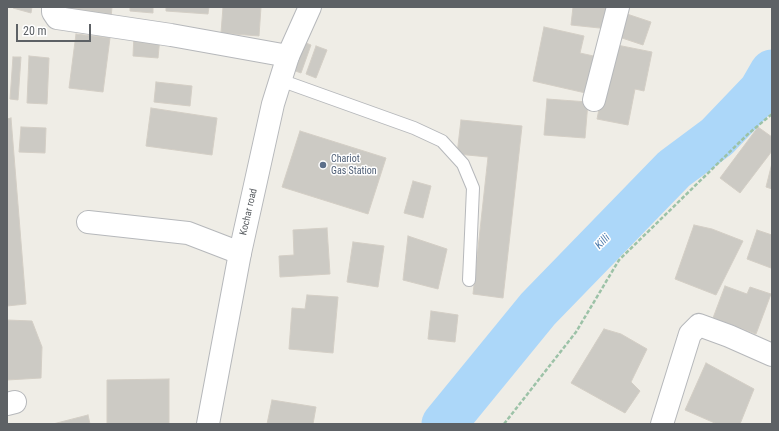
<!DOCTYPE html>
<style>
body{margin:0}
#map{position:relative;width:779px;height:431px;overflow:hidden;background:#efede6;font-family:"Roboto Condensed",sans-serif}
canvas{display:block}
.frame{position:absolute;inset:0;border:8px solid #5d6165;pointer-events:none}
.scale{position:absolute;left:16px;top:24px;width:75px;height:18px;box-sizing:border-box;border:2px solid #5d6165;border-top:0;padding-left:5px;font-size:12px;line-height:14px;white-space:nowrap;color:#5d6165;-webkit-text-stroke:3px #fff;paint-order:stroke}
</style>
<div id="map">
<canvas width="779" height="431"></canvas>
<div class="frame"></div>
<div class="scale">20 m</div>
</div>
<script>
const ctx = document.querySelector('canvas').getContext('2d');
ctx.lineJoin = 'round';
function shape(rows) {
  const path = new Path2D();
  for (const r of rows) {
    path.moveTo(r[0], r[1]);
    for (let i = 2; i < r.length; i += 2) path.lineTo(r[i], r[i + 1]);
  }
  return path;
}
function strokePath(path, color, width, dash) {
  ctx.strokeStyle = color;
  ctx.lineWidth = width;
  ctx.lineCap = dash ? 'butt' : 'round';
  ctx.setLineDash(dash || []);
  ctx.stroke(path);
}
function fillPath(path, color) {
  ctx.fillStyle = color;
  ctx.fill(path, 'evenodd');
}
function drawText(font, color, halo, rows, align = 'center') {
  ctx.font = font + ' "Roboto Condensed",sans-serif';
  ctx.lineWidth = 3;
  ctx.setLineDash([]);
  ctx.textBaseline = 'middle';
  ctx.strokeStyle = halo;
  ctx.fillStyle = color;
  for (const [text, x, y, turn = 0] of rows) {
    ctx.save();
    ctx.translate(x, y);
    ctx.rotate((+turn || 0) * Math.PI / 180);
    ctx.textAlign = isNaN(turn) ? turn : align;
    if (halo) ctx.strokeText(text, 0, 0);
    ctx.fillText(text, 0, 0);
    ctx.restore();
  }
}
strokePath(shape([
 [444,424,538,309,674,169,717,137,761,91,772,72]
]), '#acd7f9', 45);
const building = shape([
 [13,7,32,7,31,13,13,8,13,7],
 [63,7,112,7,111,18,62,11,63,7],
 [130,7,153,7,153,13,130,11,130,7],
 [166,7,209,7,208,14,166,11,166,7],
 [223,7,261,7,259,36,221,33,223,7],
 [573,7,611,7,609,29,571,25,573,7],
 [624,13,651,22,643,45,616,36,624,13],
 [544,27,584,36,580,53,598,57,590,94,533,81,544,27],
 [76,34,110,38,103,92,69,88,76,34],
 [134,35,160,37,158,58,133,56,134,35],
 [301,41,311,45,301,73,290,69,301,41],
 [612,44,652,52,644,91,635,89,628,125,597,119,612,44],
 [316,46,327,50,316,78,306,74,316,46],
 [29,56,49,58,47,104,27,103,29,56],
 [13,57,21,57,18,100,10,99,13,57],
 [156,82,192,86,190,106,154,102,156,82],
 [547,99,588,102,585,138,544,135,547,99],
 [151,108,217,118,212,155,146,146,151,108],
 [11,118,26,304,7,306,7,119,11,118],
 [461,120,522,126,503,298,473,294,488,157,457,154,461,120],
 [21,127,46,128,45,153,19,152,21,127],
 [758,127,772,137,772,151,740,193,720,178,758,127],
 [300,131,386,158,368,214,282,187,300,131],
 [772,163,772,189,766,187,772,163],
 [413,181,431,186,423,218,404,213,413,181],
 [694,225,712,229,743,241,716,295,675,279,694,225],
 [327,228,330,274,280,277,279,256,294,255,293,230,327,228],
 [757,230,772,235,771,268,747,259,757,230],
 [408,236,447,249,438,289,403,280,408,236],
 [353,242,384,246,378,287,347,282,353,242],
 [725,286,747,294,750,287,771,294,756,334,713,318,725,286],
 [307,295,338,297,333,353,289,349,292,308,305,309,307,295],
 [431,311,458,315,455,342,428,339,431,311],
 [7,320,32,321,42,347,41,378,7,380,7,320],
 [604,329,621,334,647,349,631,382,640,391,625,413,571,383,604,329],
 [706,363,754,389,740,424,717,424,685,410,706,363],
 [169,379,169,424,107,424,107,380,169,379],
 [272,400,316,407,313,424,267,424,272,400],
 [88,415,90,424,53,424,88,415]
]);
fillPath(building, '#cccac4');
strokePath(building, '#d3cec5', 1);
const service = shape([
 [280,80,414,128,442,141,463,164,473,188,469,280]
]);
const minor = shape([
 [53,7,53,12,57,18,171,35,288,56],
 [594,100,618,7],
 [88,222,188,233,240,253],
 [7,404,15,402],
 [662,424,690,334,699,325,729,336,772,355]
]);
const tertiary = shape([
 [208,424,240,253,273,104,288,56,310,7]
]);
strokePath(service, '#b6b8bb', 14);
strokePath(minor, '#b6b8bb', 24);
strokePath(tertiary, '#b6b8bb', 24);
strokePath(shape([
 [504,424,576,332,619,260,748,134,772,114]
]), '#9cc2a7', 2.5, [4, 2]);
strokePath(service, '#fff', 12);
strokePath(minor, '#fff', 22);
strokePath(tertiary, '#fff', 22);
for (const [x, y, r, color] of [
 [323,165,4,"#5c6f8a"]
]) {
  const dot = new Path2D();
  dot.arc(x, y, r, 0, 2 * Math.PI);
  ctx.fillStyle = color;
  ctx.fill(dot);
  strokePath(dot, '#fff', 1.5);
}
drawText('10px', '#4e5e75', '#fff', [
 ["Chariot",331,159],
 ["Gas Station",331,171]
], 'left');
drawText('10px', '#5d6165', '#fff', [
 ["Kochar road",249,212,-77]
]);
drawText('italic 11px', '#4978aa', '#fff', [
 ["Killi",603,242,-46]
]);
</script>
